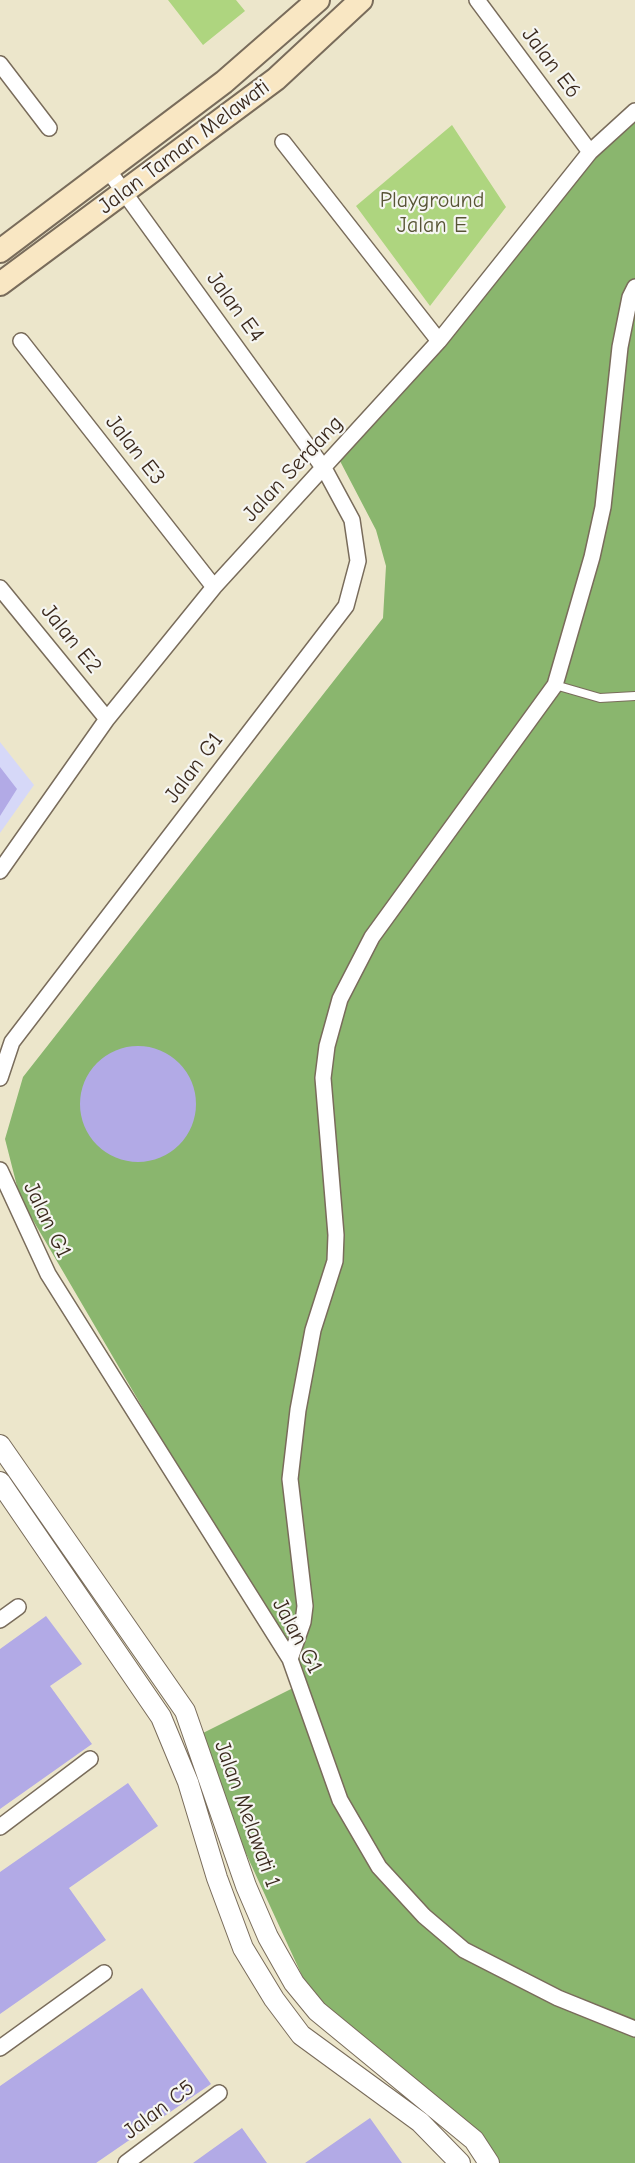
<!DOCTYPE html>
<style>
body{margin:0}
canvas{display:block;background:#ece6cb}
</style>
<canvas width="635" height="2163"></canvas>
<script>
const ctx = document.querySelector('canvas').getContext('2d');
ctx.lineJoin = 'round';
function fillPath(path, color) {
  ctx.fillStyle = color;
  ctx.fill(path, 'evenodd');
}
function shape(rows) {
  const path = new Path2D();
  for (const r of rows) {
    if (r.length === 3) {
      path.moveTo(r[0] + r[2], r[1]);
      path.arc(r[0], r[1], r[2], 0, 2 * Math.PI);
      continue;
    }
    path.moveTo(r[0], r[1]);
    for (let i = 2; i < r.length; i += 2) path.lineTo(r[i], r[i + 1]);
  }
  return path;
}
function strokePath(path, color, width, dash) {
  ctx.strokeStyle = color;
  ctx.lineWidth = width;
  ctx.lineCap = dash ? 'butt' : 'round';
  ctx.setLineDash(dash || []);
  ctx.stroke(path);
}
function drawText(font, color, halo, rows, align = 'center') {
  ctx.font = font + ' "Comic Neue",sans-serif';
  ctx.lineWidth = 4.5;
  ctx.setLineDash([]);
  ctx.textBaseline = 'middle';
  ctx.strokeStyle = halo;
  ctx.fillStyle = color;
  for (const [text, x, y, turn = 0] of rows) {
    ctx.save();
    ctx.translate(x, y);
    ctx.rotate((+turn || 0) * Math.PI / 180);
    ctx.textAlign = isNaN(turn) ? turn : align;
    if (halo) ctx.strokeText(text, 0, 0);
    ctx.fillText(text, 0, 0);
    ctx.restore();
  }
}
fillPath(shape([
 [0,742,34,785,0,833]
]), '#d6d8f8');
fillPath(shape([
 [168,0,236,0,245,11,203,45],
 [452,125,506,207,430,306,356,206]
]), '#aed57f');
fillPath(shape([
 [635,112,635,2163,500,2163,480,2136,315,2004,193,1738,293,1688,268,1622,20,1198,5,1139,23,1077,383,618,386,566,376,530,340,461,595,148]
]), '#8ab66e');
fillPath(shape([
 [0,767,17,789,0,816],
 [138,1104,58],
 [46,1616,82,1664,50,1686,92,1744,0,1809,0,1649],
 [128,1783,158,1826,69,1888,106,1940,0,2014,0,1872],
 [142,1988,211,2084,96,2163,0,2163,0,2086],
 [370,2118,402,2163,305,2163,354,2129],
 [242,2128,267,2163,193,2163,211,2150]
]), '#b2aae6');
const service = shape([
 [555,685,600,698,635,696]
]);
const minor = shape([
 [477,0,590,152],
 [0,64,49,128],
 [283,142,439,341],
 [21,341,214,587],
 [0,588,107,719],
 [0,871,107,719,214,587,439,341,590,152,635,111],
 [0,1078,12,1042,346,606,358,561,352,520,325,470,108,170],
 [0,1170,48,1274,290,1659,340,1800,379,1867,424,1916,464,1950,558,1998,635,2029],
 [0,1620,18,1607],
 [290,1659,303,1622,305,1606,290,1479,298,1410,313,1330,335,1261,336,1235,323,1078,327,1046,340,999,372,937,555,685,592,557,603,507,620,347,630,297,635,287],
 [0,1827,90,1759],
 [0,2048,104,1973],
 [126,2163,219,2093]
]);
const tertiary = shape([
 [0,1445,185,1711,246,1886,268,1937,294,1983,317,2011,474,2140,489,2163],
 [0,1482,161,1717,188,1782,217,1878,243,1948,274,1999,301,2035,420,2122,460,2163]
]);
const secondary = shape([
 [0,251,224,82,318,0],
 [0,284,276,79,361,0]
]);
strokePath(service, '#796c5b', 10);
strokePath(minor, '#796c5b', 18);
strokePath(tertiary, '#796c5b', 22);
strokePath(secondary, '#796c5b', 26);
strokePath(service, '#fff', 8);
strokePath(minor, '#fff', 15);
strokePath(tertiary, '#fff', 20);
strokePath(secondary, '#f9e7c3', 22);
drawText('22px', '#3b2a1e', '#f6f6f2', [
 ["Jalan E6",551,63,53],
 ["Jalan Taman Melawati",184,147,-37],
 ["Jalan E4",235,307,54],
 ["Jalan E3",135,450,52],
 ["Jalan Serdang",293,469,-47],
 ["Jalan E2",71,639,51],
 ["Jalan G1",194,768,-53],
 ["Jalan G1",47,1220,64],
 ["Jalan G1",297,1636,62],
 ["Jalan Melawati 1",247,1814,70],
 ["Jalan C5",159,2110,-37]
]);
drawText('22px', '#585536', '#f6f6f2', [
 ["Playground",432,201],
 ["Jalan E",432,226]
]);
</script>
